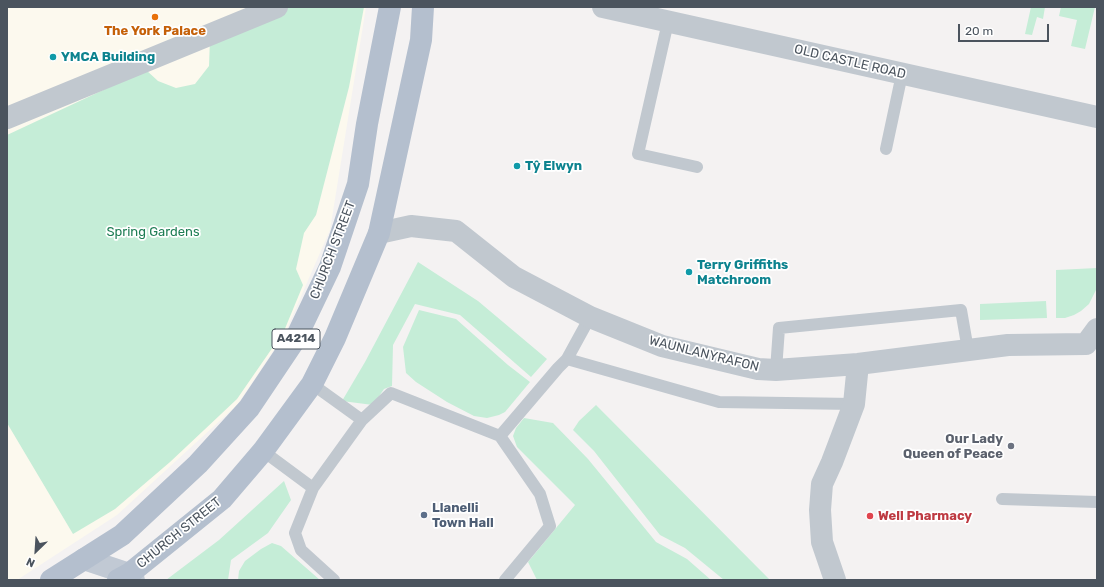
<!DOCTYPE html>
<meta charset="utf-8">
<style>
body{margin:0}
#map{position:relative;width:1104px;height:587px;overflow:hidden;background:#f4f2f2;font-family:Rubik,sans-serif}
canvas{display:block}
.frame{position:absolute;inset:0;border:8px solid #4b545e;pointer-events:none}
.north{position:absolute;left:16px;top:531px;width:40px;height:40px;-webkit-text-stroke:3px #fff;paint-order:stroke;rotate:205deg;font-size:11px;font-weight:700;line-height:16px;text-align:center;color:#4b545e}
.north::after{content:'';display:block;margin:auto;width:14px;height:18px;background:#4b545e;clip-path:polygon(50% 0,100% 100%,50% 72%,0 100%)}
.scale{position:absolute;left:958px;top:24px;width:91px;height:18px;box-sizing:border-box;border:2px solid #4b545e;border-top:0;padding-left:5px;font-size:12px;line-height:14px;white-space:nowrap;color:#4b545e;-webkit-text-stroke:3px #fff;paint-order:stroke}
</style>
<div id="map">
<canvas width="1104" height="587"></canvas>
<div class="frame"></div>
<div class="north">N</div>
<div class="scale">20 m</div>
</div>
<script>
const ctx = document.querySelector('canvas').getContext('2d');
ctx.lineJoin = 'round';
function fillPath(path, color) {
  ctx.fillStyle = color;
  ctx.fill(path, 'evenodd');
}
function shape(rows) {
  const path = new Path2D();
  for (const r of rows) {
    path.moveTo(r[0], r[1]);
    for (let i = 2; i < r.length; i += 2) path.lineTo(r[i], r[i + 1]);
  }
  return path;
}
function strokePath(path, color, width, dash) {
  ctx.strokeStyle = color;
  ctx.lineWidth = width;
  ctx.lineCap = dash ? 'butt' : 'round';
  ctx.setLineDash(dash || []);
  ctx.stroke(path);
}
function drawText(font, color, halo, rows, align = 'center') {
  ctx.font = font + ' Rubik,sans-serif';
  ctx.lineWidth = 3.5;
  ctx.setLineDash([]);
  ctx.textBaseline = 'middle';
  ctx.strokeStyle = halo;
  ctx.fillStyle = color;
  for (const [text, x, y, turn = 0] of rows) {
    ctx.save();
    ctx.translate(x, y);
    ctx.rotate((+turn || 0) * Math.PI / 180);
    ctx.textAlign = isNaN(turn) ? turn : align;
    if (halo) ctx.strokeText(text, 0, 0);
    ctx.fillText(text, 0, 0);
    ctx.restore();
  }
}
fillPath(shape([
 [7,7,366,7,330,230,285,333,237,405,117,515,17,580,7,580]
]), '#fcf9ee');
fillPath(shape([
 [288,7,364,7,349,87,316,215,304,233,296,269,303,285,284,331,237,399,170,462,115,509,73,534,7,423,7,135,146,70,158,81,176,88,195,84,209,66,210,39,274,17],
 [1031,7,1045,7,1043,19,1037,17,1032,35,1025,34],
 [1061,7,1095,7,1085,49,1071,46,1077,20,1059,16],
 [418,262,478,301,547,359,531,377,460,315,415,304,393,345,392,386,384,389,373,405,342,401,365,362],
 [1097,268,1097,288,1089,304,1081,311,1074,315,1065,318,1056,318,1056,270],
 [1046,301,1047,318,980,320,980,304],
 [419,310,456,319,508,365,530,382,505,412,499,415,487,418,474,416,447,402,416,382,406,373,403,347],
 [596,405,770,580,724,580,685,548,660,535,594,451,573,430,579,421],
 [524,418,553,423,588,459,656,542,687,559,711,580,537,580,528,562,575,505,517,447,513,436,516,428],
 [284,481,291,500,268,533,231,560,228,580,166,580,219,540],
 [272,543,281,546,320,580,238,580,239,571,245,561,261,549]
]), '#c5edd7');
strokePath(shape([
 [668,22,638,154,697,167],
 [886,149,902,74],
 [567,359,719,402,854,404],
 [776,370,779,328,961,310,968,350],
 [312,384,362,420],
 [500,436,558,368,567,359,590,317],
 [263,451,313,488],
 [1002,499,1097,502],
 [334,580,301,550,295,533,313,488,362,420,391,393,500,436,540,494,550,526,505,580]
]), '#c1c8cf', 12);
strokePath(shape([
 [603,7,1097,117],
 [7,118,277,7],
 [379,233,411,226,456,231,514,277,590,317,662,346,758,369,776,370,858,364,1008,345,1086,344,1097,329],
 [835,580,822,542,820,510,822,484,832,462,854,404,858,364]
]), '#c1c8cf', 22);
strokePath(shape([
 [84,559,129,574,134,580]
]), '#c1c9d4', 22);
strokePath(shape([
 [51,580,122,535,198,464,249,408,296,338,330,267,358,184,367,124,390,7],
 [118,580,129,574,222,499,263,451,312,384,335,338,379,233,421,40,423,7]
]), '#b4bfce', 22);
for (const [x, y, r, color] of [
 [155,17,4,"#e8710a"],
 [53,57,4,"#0f9aa8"],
 [517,166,4,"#0f9aa8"],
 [689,272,4,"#0f9aa8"],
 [1011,446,4,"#6b7280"],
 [424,515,4,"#5c6f8a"],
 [870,516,4,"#e0444e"]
]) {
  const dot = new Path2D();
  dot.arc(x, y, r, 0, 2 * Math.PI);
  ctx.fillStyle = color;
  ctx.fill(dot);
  strokePath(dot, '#fff', 1.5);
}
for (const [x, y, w] of [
 [296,339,48]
]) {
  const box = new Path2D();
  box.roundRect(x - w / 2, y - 10, w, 20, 3);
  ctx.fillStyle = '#fff';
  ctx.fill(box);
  strokePath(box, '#4b545e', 1);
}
drawText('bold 12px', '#4b545e', null, [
 ["A4214",296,339]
]);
drawText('bold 13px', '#c56008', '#fff', [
 ["The York Palace",155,31]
]);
drawText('bold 13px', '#0d838f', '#fff', [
 ["YMCA Building",61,57],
 ["Tŷ Elwyn",525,166],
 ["Terry Griffiths",697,265],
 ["Matchroom",697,280]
], 'left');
drawText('13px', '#4b545e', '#fff', [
 ["OLD CASTLE ROAD",850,62,13],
 ["CHURCH STREET",333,250,-69],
 ["WAUNLANYRAFON",704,354,14],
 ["CHURCH STREET",179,533,-39]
]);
drawText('13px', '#1e7d54', '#fff', [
 ["Spring Gardens",153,232]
]);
drawText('bold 13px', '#5b616d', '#fff', [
 ["Our Lady",1003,439],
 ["Queen of Peace",1003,454]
], 'right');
drawText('bold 13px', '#4e5e75', '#fff', [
 ["Llanelli",432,508],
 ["Town Hall",432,523]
], 'left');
drawText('bold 13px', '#be3a42', '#fff', [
 ["Well Pharmacy",878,516]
], 'left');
</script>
